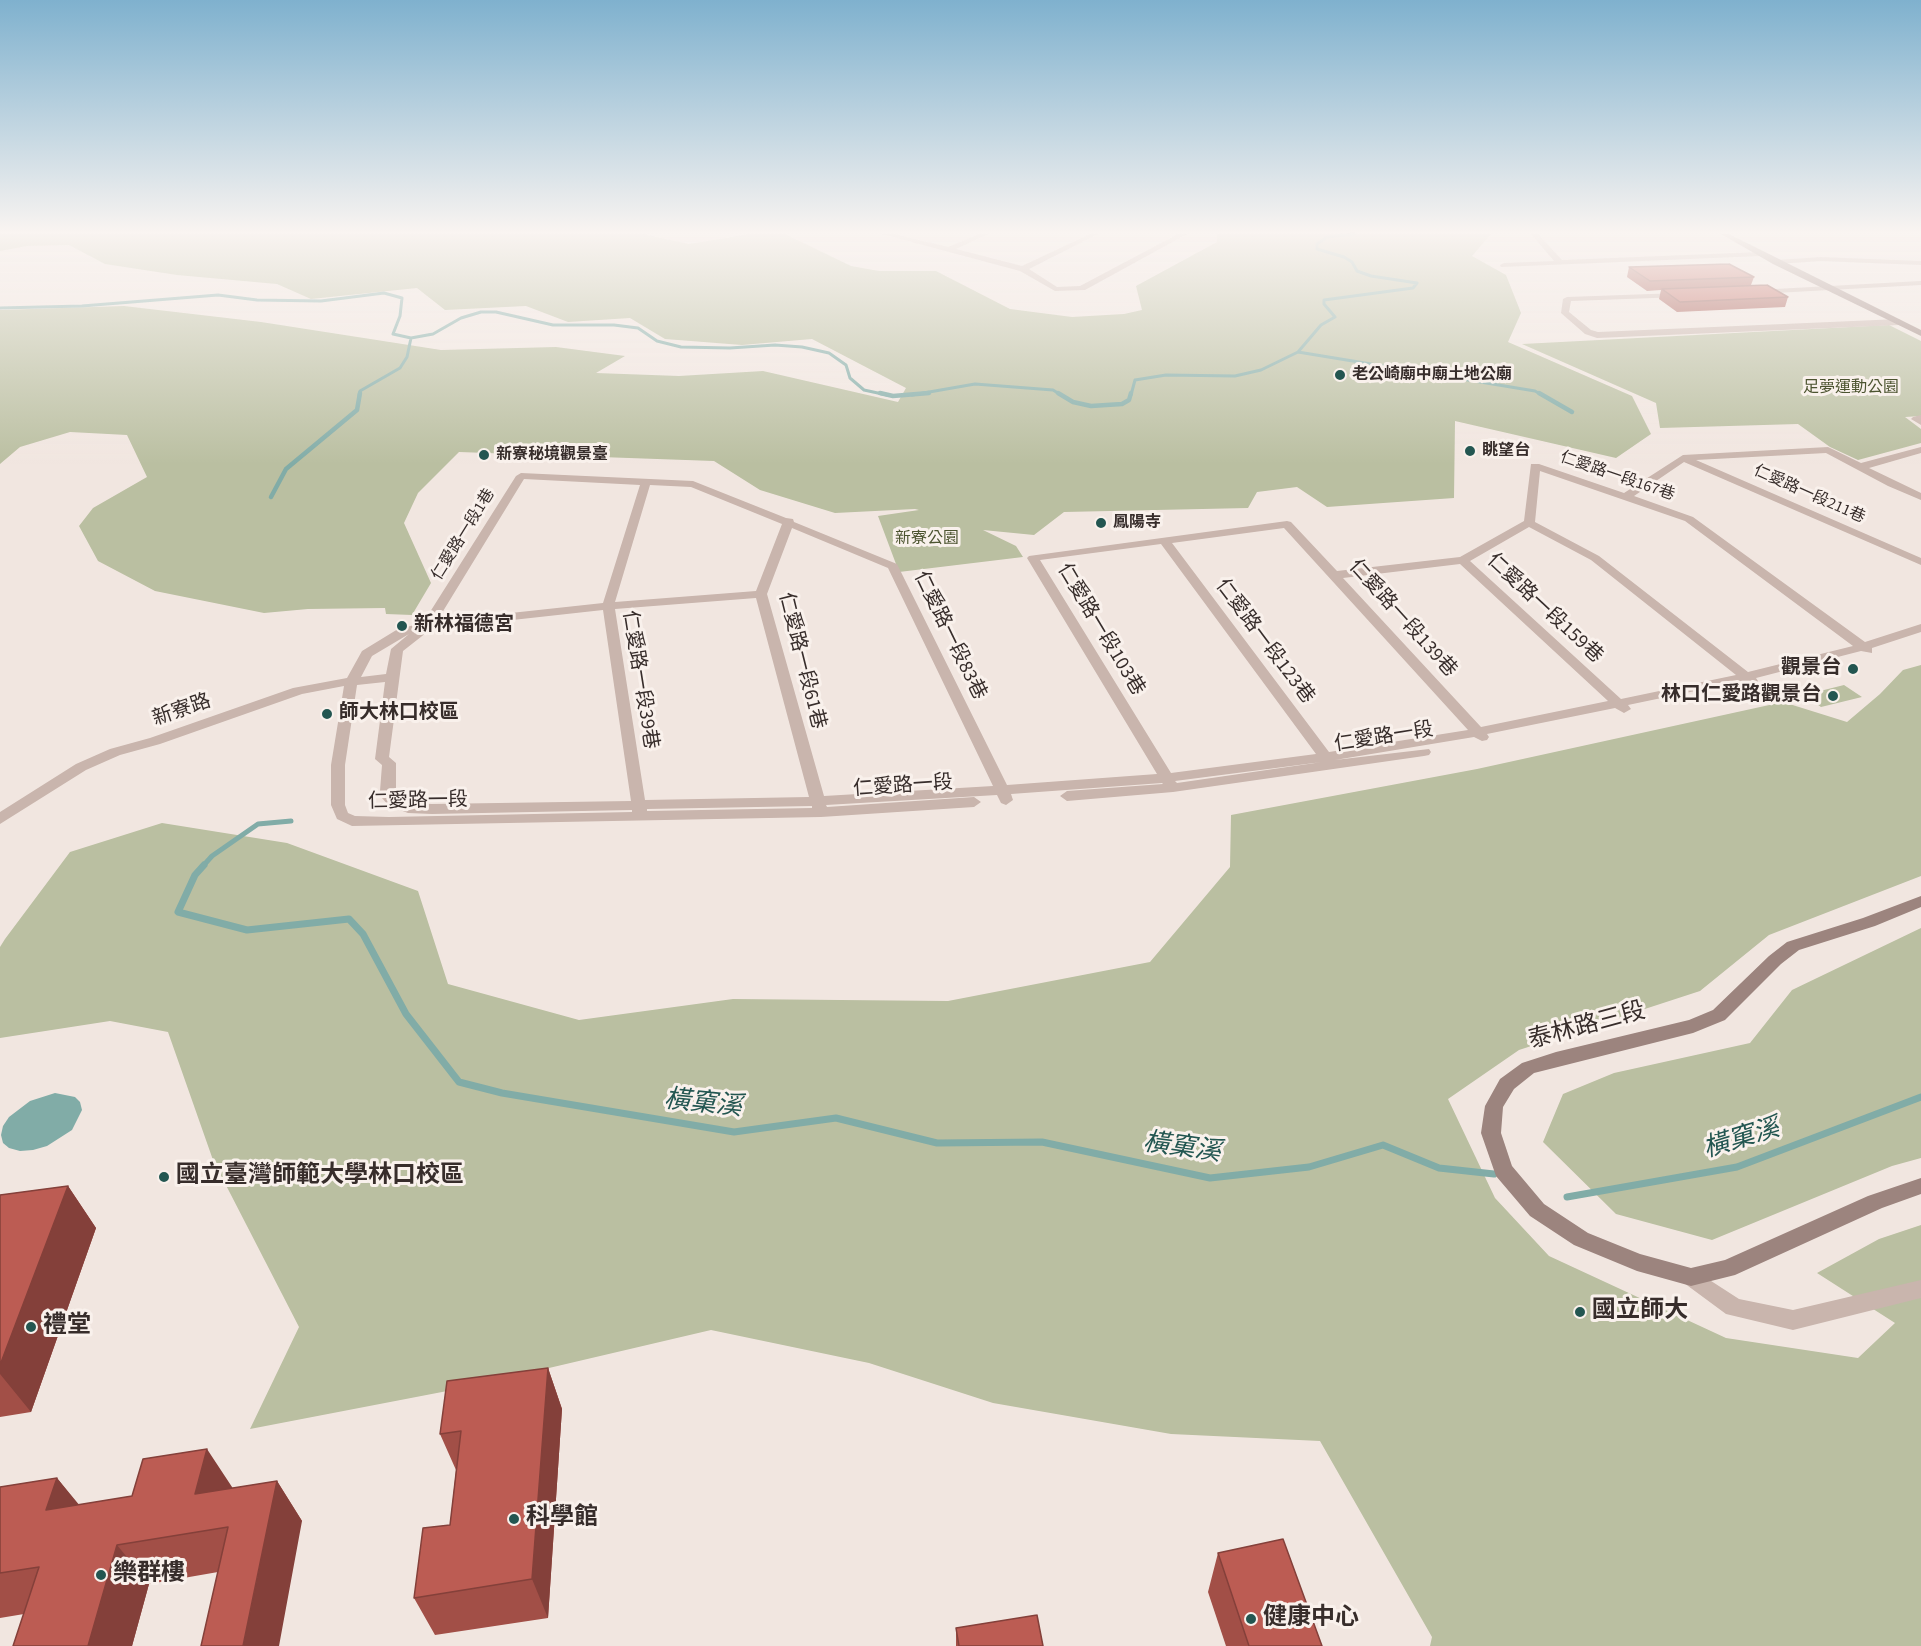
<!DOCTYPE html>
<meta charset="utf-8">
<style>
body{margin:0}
canvas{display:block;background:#f1e6e0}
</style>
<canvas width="1921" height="1646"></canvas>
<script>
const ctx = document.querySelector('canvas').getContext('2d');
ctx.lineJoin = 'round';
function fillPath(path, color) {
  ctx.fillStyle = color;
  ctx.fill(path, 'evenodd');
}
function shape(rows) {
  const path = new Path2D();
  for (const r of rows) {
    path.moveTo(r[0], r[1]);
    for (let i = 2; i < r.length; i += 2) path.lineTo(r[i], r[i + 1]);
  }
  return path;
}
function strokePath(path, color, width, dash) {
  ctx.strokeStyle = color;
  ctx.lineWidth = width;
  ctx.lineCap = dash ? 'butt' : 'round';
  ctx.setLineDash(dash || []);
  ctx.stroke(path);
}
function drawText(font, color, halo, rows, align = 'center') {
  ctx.font = font + ' "Source Sans 3","Noto Sans TC",sans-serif';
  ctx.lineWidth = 6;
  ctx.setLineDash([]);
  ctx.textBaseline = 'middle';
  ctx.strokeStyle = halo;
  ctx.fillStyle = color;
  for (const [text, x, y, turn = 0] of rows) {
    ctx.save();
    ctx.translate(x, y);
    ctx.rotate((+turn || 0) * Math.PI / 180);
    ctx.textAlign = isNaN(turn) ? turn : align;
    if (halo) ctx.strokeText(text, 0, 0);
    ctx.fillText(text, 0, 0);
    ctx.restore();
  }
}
fillPath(shape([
 [0,234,643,234,689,244,749,234,785,234,851,266,879,271,936,271,1010,309,1072,317,1124,314,1142,310,1136,286,1217,242,1217,234,1491,234,1472,256,1506,275,1521,313,1508,342,1632,396,1651,434,1616,458,1455,421,1454,498,1327,507,1297,487,1257,492,1248,508,1064,512,1034,535,983,530,1016,546,1023,557,899,572,878,516,919,510,915,509,835,513,760,490,714,461,459,452,418,493,404,523,431,583,412,615,386,614,385,608,308,609,264,613,155,591,98,561,79,526,93,508,147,477,127,435,70,432,20,447,0,464,0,310,124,306,261,322,441,350,556,347,625,356,596,373,679,376,763,371,898,402,906,388,812,339,742,345,665,339,630,318,568,322,526,306,445,310,417,288,311,299,277,284,177,275,105,264,69,245,27,246,0,251],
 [1889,325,1921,341,1921,416,1905,417,1921,429,1921,443,1858,460,1830,447,1798,424,1660,428,1656,403,1522,344],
 [1921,665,1921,876,1769,935,1700,991,1519,1050,1448,1099,1495,1198,1549,1256,1726,1338,1858,1358,1895,1323,1817,1273,1879,1239,1921,1225,1921,1646,1430,1646,1432,1637,1320,1441,1171,1434,993,1403,869,1363,711,1330,468,1387,250,1429,299,1327,213,1160,168,1032,110,1021,0,1038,0,947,5,939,70,852,162,823,287,843,418,891,448,984,579,1020,733,999,948,1001,1150,962,1230,867,1231,815,1477,769,1783,702,1847,722,1880,694,1903,670],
 [1844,685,1862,697,1821,707,1804,695],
 [1921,928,1921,1158,1892,1166,1712,1240,1616,1214,1543,1142,1563,1094,1614,1073,1750,1043,1792,990]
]), '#babfa1');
fillPath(shape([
 [55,1093,75,1097,80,1102,82,1110,72,1130,47,1146,33,1150,20,1151,9,1148,3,1143,1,1135,3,1126,9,1117,30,1101]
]), '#81aca7');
strokePath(shape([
 [0,308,82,306,218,295,257,300,321,301,384,293,402,298,400,316,393,334,411,338,433,334,461,318,481,312,496,312,553,325,614,325,638,328,657,341,681,347,730,348,775,345,802,347,829,353,846,365,850,378,864,390,887,395],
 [1298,352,1535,391,1542,395],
 [359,395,360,391,400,368,407,357,411,338],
 [912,395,975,384,1053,390,1061,395],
 [1131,395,1135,380,1166,375,1235,376,1261,370,1298,352,1321,325,1335,317,1324,304,1324,300,1413,288,1417,283,1371,276,1357,271,1352,262,1344,257,1317,249,1317,244,1327,237,1354,234]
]), '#81aca7', 3);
strokePath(shape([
 [880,393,893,396,929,393],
 [1058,393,1073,402,1091,406,1122,404,1129,400,1131,393],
 [1539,393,1572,412],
 [271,497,286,469,357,410,360,393]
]), '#81aca7', 4.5);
strokePath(shape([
 [203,866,212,856,258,824,291,821]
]), '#81aca7', 5);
strokePath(shape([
 [204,865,195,875,178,912,247,930,349,919,363,934,406,1014,459,1082,502,1093,734,1132,836,1118,937,1143,1042,1142,1210,1178,1309,1167,1383,1145,1439,1168,1494,1174],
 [1567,1197,1737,1167,1921,1097]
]), '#81aca7', 7);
fillPath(shape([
 [882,234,894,234,948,247,979,234,988,234,956,249,1022,266,1090,234,1098,234,1029,269,1057,287,1080,286,1178,234,1187,234,1085,290,1055,291,1020,271,882,234],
 [1531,234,1538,234,1562,260,1761,252,1765,254,1761,256,1501,267,1500,265,1504,263,1554,261,1531,234],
 [1821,257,1921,261,1921,265,1821,261,1776,264,1772,262,1776,260,1821,257],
 [1921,281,1921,285,1757,294,1753,292,1757,290,1921,281],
 [1679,293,1683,295,1682,297,1571,301,1569,312,1591,330,1598,332,1899,319,1903,322,1899,325,1597,338,1585,334,1561,313,1563,299,1567,297,1679,293],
 [1921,415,1921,425,1911,419,1913,417,1921,415],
 [1828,447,1861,463,1921,447,1921,453,1869,468,1921,493,1921,500,1888,486,1826,453,1696,460,1921,558,1921,565,1684,462,1634,496,1693,517,1865,642,1921,624,1921,632,1872,648,1872,653,1861,651,1756,678,1758,681,1756,684,1751,685,1743,681,1628,705,1631,709,1624,713,1615,708,1487,734,1489,737,1487,740,1482,741,1474,737,1335,760,1429,749,1431,752,1429,755,1424,756,1173,792,1067,801,1060,796,1067,791,1163,784,1162,783,1011,794,1013,800,1006,805,1001,803,997,795,826,805,827,807,974,797,981,802,974,807,821,817,352,826,337,819,331,805,331,765,344,686,302,694,160,744,120,755,86,770,0,824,0,812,76,764,110,749,150,738,293,688,347,678,362,651,398,629,423,623,516,476,521,473,693,481,786,518,793,519,794,522,897,564,1007,785,1157,774,1027,558,1029,556,1287,521,1291,522,1337,571,1460,557,1524,521,1531,464,1539,464,1624,493,1683,455,1828,447],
 [1540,471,1685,521,1853,646,1748,672,1599,556,1535,522,1540,471],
 [524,479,640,485,603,603,437,621,524,479],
 [650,485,691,487,782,524,756,591,615,602,650,485],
 [1529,527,1591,560,1736,675,1621,699,1470,561,1529,527],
 [792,528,888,568,993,786,824,796,767,594,792,528],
 [1284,528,1468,730,1329,752,1172,543,1284,528],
 [1161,544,1316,754,1171,773,1040,560,1161,544],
 [1460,564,1608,701,1481,727,1343,578,1460,564],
 [756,598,809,797,645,800,615,609,756,598],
 [603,610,631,801,432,804,410,803,396,796,396,763,389,757,403,651,431,629,603,610],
 [409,634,391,649,386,674,361,677,372,656,409,634],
 [385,682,375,759,382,765,380,791,382,798,389,806,408,813,432,814,632,810,632,812,389,817,355,816,348,813,345,805,345,765,357,685,385,682],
 [1322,762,1177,783,1175,781,1322,762],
 [812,806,812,808,647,811,647,809,812,806],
 [1691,1268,1739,1299,1793,1310,1921,1280,1921,1298,1793,1330,1726,1314,1684,1283,1681,1277,1684,1271,1691,1268]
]), '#c9b5ad');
fillPath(shape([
 [1721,234,1729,234,1921,330,1921,336,1773,264,1721,234],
 [1921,896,1921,907,1875,926,1799,950,1781,964,1725,1020,1693,1033,1534,1073,1514,1089,1503,1107,1501,1133,1512,1166,1544,1204,1588,1233,1640,1254,1691,1268,1725,1260,1868,1196,1921,1178,1921,1194,1882,1208,1735,1275,1691,1286,1637,1271,1574,1245,1530,1216,1496,1176,1481,1133,1485,1106,1500,1079,1522,1063,1556,1052,1689,1020,1713,1010,1769,956,1787,942,1863,918,1921,896]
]), '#9c847e');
fillPath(shape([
 [1629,267,1754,277,1751,285,1788,297,1785,307,1677,312,1659,299,1661,290,1647,291,1627,277],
 [68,1186,96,1228,31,1412,0,1417,0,1195],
 [548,1368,562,1409,548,1618,435,1635,414,1598,450,1525,456,1470,440,1434],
 [57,1478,78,1505,233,1488,277,1481,302,1521,218,1572,149,1584,132,1646,13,1646,24,1614,0,1618,0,1487],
 [1218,1553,1322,1646,1226,1646,1208,1592],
 [956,1628,1043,1646,956,1646]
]), '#a24f47');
fillPath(shape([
 [68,1186,96,1228,31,1412,0,1374,0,1365],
 [548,1368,562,1409,548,1618,532,1579],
 [207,1449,234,1490,195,1494],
 [57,1478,90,1518,46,1510],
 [277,1481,302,1521,279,1646,243,1646],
 [117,1545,149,1584,132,1646,88,1646]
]), '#84403a');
const building = shape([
 [1729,264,1754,277,1650,281,1629,267,1729,264],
 [1767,285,1788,297,1680,302,1662,289,1767,285],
 [68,1186,0,1365,0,1195,68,1186],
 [548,1368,532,1579,414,1598,423,1528,450,1525,461,1431,440,1434,447,1381,548,1368],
 [207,1449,195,1494,277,1481,243,1646,201,1646,228,1527,117,1545,88,1646,13,1646,39,1567,0,1573,0,1487,57,1478,46,1510,132,1496,143,1459,207,1449],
 [1283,1539,1322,1646,1249,1646,1218,1553,1283,1539],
 [1037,1615,1043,1646,959,1646,956,1628,1037,1615]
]);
fillPath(building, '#bc5c53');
strokePath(building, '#84403a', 1.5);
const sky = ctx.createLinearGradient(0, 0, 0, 464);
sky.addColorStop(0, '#7fb1ce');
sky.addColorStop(0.5, '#f9f4f1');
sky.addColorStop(1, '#f9f4f100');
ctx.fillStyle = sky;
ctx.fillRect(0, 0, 1921, 464);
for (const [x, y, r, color] of [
 [1340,375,6,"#235651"],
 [1470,451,6,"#235651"],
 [484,455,6,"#235651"],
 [1101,523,6,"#235651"],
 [402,626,6,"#235651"],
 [1853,669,6,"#235651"],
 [1833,696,6,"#235651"],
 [327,714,6,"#235651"],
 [164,1177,6,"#235651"],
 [1580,1312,6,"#235651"],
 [31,1327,6,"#235651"],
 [514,1519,6,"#235651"],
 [101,1575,6,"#235651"],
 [1251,1619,6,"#235651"]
]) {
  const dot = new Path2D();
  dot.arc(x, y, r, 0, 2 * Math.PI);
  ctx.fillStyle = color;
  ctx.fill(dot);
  strokePath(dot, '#f9f1ec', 2);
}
drawText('bold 16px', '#372d2b', '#f9f1ec', [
 ["老公崎廟中廟土地公廟",1352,375],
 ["眺望台",1482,451],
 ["新寮秘境觀景臺",496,455],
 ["鳳陽寺",1113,523]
], 'left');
drawText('16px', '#4c5430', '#f9f1ec', [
 ["足夢運動公園",1851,388],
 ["新寮公園",927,539]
]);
drawText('16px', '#372d2b', '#f9f1ec', [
 ["仁愛路一段167巷",1617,477,19],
 ["仁愛路一段211巷",1809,495,24],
 ["仁愛路一段1巷",464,535,-58]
]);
drawText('20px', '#372d2b', '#f9f1ec', [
 ["仁愛路一段159巷",1544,609,43],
 ["仁愛路一段139巷",1402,619,48],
 ["仁愛路一段103巷",1100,630,59],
 ["仁愛路一段83巷",949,636,64],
 ["仁愛路一段123巷",1264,642,53],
 ["仁愛路一段61巷",801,661,76],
 ["仁愛路一段39巷",639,680,81],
 ["新寮路",182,711,-19],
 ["仁愛路一段",1384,738,-9],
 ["仁愛路一段",903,787,-4],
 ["仁愛路一段",418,802,-1]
]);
drawText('bold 20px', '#372d2b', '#f9f1ec', [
 ["新林福德宮",414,626],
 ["觀景台",1841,669,"right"],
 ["林口仁愛路觀景台",1821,696,"right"],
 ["師大林口校區",339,714]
], 'left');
drawText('24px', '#372d2b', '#f9f1ec', [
 ["泰林路三段",1587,1027,-15]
]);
drawText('bold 24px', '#372d2b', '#f9f1ec', [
 ["國立臺灣師範大學林口校區",176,1177],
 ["國立師大",1592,1312],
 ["禮堂",43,1327],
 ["科學館",526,1519],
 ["樂群樓",113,1575],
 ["健康中心",1263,1619]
], 'left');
drawText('italic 26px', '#235651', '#f9f1ec', [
 ["橫窠溪",703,1105,6],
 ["橫窠溪",1742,1140,-17],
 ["橫窠溪",1182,1149,8]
]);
</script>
